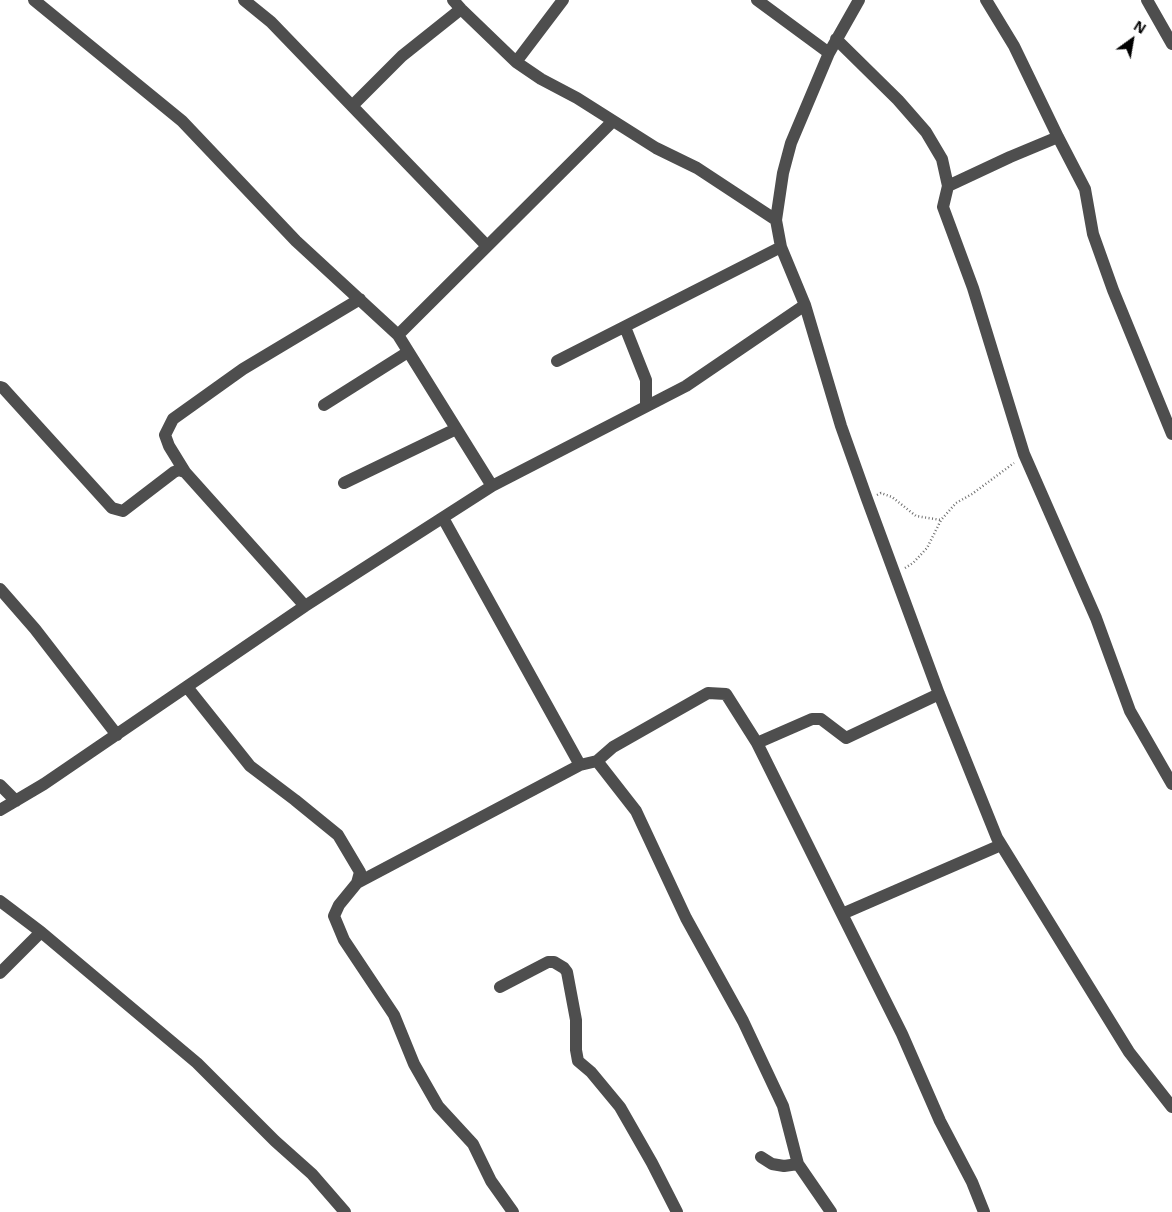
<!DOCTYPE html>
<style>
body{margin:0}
#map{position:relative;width:1172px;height:1212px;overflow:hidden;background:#fff;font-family:"Open Sans",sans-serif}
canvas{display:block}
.north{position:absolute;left:1107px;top:15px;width:50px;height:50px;-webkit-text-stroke:4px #fff;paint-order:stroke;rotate:32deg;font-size:14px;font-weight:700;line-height:20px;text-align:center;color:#000}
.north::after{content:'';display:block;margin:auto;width:18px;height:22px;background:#000;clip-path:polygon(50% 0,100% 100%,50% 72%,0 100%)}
</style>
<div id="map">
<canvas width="1172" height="1212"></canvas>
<div class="north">N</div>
</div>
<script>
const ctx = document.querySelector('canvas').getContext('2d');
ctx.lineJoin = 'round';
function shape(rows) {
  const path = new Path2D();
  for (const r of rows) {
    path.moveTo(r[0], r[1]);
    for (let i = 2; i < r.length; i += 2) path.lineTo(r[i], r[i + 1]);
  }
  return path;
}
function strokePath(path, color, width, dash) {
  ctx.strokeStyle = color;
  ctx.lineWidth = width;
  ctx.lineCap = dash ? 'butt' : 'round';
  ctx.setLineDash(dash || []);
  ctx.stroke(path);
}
strokePath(shape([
 [877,495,881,493,892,497,916,516,941,520],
 [905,568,913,563,927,548,941,520,956,503,972,494,1014,463]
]), '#707070', 2.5, [1, 2.5]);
strokePath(shape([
 [34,0,182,121,296,241,398,335,492,486],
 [244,0,271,22,487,246],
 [453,0,461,9,516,62,541,79,577,98,656,148,697,168,776,220],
 [757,0,829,53],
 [859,0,829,53,791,143,783,173,776,220,781,247,805,305,841,426,867,499,939,694,997,838,1129,1052,1172,1107],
 [986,0,1014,46,1058,137,1085,189,1093,234,1113,290,1172,434],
 [1147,0,1172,44],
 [836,39,898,100,926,132,942,159,948,186,943,207,973,288,1024,454,1096,618,1130,711,1172,784],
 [516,62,563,0],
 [352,106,402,56,461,9],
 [948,186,1010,157,1058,137],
 [625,327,646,380,646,405],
 [398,335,613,121],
 [557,361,781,247],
 [0,387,3,388,112,508,123,511,174,472,179,470,185,472,305,606],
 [324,405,408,352],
 [185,472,169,446,165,435,173,419,243,369,360,299],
 [344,483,456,429],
 [443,518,580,765,597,761,613,747,708,693,726,694,757,743,842,914],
 [0,589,35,629,117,735],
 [187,687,250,766,295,800,338,835,360,872,357,883,339,905,334,916,344,940,394,1015,414,1064,438,1106,473,1144,491,1181,513,1212],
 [757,743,812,719,821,719,846,738,939,694],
 [597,761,636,811,686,918,743,1021,783,1106,798,1164,831,1212],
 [0,785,16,801],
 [0,810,44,784,305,606,492,486,686,386,805,305],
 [357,883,580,765],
 [0,901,41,932,197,1063,275,1141,312,1174,345,1212],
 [0,973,41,932],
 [500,987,548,962,554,962,564,968,567,972,576,1020,576,1050,578,1061,591,1072,620,1107,652,1163,677,1212],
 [761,1157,772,1164,784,1166,798,1164],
 [984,1212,972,1182,940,1121,902,1034,842,914,1001,845]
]), '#4e4e4e', 12);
</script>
